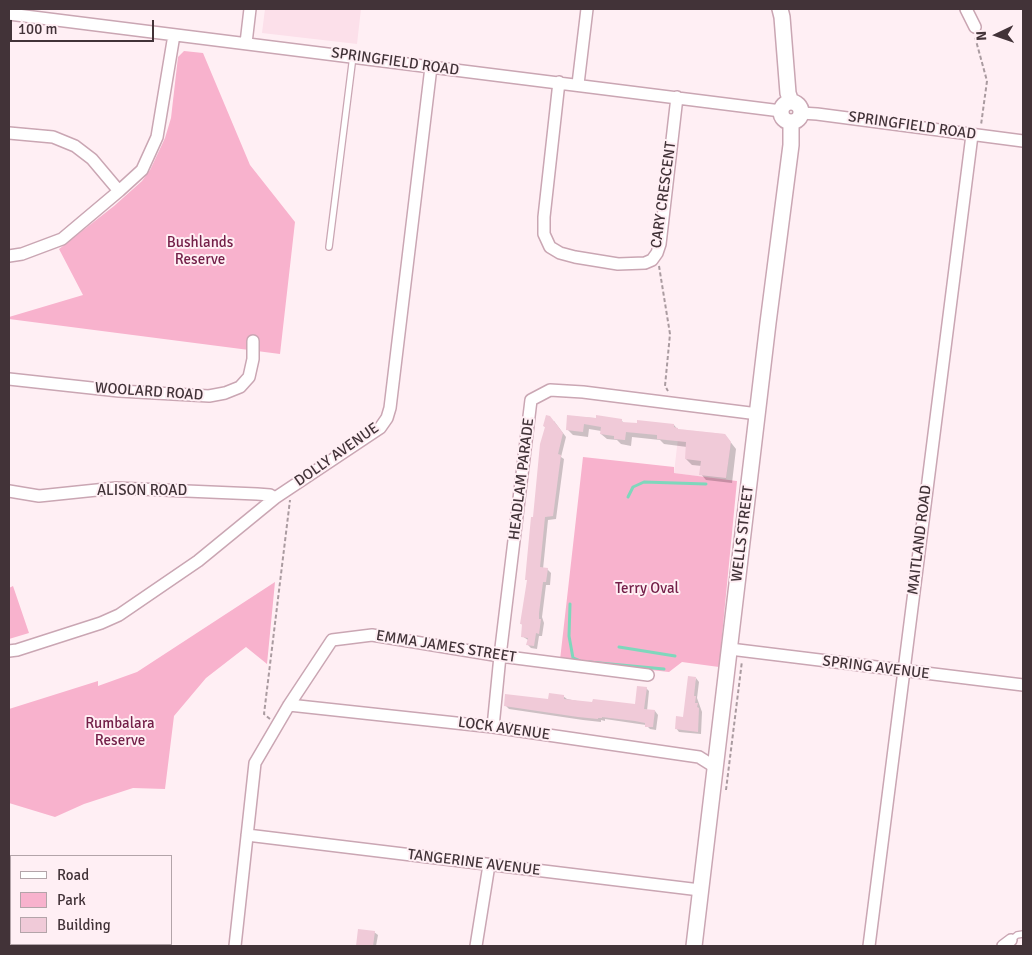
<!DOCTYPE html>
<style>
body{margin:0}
#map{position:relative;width:1032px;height:955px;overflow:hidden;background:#ffeff4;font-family:Signika,sans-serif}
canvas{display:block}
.frame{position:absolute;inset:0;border:10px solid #423338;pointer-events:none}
.legend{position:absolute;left:10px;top:855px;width:162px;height:90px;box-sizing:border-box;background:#ffeff4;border:1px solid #b3a4a9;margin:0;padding:6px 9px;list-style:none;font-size:15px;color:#423338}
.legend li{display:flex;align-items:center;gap:10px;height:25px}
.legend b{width:25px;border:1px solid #b3a4a9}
.north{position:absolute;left:972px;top:10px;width:50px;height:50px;-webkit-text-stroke:4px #ffeff4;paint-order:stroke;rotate:267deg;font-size:14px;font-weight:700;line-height:20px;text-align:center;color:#423338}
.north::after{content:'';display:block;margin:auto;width:18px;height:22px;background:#423338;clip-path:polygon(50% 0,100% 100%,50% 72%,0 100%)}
.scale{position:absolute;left:10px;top:20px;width:144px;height:22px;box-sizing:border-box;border:2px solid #423338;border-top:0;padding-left:6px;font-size:15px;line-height:18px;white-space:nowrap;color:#423338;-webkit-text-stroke:4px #ffeff4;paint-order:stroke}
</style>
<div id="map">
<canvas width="1032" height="955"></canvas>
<div class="frame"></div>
<ul class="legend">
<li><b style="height:6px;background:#fff"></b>Road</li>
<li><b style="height:14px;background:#f8b2cd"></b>Park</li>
<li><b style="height:14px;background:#f0cad8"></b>Building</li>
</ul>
<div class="north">N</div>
<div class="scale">100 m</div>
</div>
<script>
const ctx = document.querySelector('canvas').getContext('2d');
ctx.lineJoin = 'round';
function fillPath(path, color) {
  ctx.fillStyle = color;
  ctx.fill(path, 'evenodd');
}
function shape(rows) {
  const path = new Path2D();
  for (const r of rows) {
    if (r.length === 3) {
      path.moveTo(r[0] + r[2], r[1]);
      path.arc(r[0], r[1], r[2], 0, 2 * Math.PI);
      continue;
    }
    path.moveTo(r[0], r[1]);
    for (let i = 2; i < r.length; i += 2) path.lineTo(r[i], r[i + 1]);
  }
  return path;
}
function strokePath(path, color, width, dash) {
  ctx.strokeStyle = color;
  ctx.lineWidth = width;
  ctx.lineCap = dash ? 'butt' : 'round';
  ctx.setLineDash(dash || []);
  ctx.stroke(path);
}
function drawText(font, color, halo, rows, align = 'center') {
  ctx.font = font + ' Signika,sans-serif';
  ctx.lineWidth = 4;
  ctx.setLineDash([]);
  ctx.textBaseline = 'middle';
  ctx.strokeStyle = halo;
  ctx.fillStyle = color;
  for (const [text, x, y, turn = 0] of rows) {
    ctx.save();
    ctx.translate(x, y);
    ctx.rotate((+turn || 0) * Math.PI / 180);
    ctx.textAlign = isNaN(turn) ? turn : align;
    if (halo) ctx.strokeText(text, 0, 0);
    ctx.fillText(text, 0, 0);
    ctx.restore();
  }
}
fillPath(shape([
 [265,9,361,9,357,44,262,33],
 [679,429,725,434,731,442,726,480,674,473]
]), '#fce0ea');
fillPath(shape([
 [184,51,203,53,250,165,295,222,280,354,9,319,9,317,83,295,59,249,114,206,142,181,150,170,165,138,171,118,178,57],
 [583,457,674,467,674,473,737,481,719,667,682,662,669,672,560,660],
 [275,582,267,664,246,647,206,678,174,716,165,789,133,788,84,804,55,817,9,803,9,709,98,681,98,686,137,672],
 [13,586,29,633,9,639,9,588]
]), '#f8b2cd');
fillPath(shape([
 [568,416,621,420,624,423,674,425,679,431,725,435,736,449,732,483,706,480,701,474,702,466,692,465,686,459,687,447,664,444,660,440,632,437,631,446,621,444,617,440,607,439,601,434,601,431,589,429,588,437,573,435,567,429],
 [554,421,566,437,561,457,564,459,556,519,548,520,543,569,547,569,551,573,550,585,546,585,542,617,544,623,542,636,539,636,537,649,531,648,528,645,528,640,522,636,523,625,521,624,529,581,534,519,546,428,544,426],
 [696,678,699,682,697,698,702,712,701,734,679,732,676,728,684,718],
 [646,688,649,691,647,711,655,711,658,715,656,730,650,729,646,725,639,724,605,719,605,721,601,720,601,722,583,720,509,709,505,705,549,701,563,696,567,699,593,704,636,705],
 [359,930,374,932,378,935,376,946,357,946]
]), '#0003');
strokePath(shape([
 [628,497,633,487,644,482,706,484],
 [570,604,569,636,573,658,580,661],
 [619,647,675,656],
 [589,662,664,669]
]), '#7fd7bc', 3);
fillPath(shape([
 [546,415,550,416,563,433,558,454,561,455,553,516,545,517,540,567,548,568,546,582,543,582,539,613,539,619,541,619,539,634,536,633,534,646,526,645,528,638,521,637,522,624,520,624,527,580,525,580,531,517,533,517,540,444,545,427,543,426],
 [567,415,596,418,596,415,622,419,622,422,637,423,637,420,674,424,674,427,678,428,678,429,725,434,731,442,726,478,699,475,701,461,685,459,686,442,657,439,657,435,626,432,625,440,614,439,614,436,600,434,601,427,584,424,583,432,566,430],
 [688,676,696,677,694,696,696,696,695,703,698,703,697,707,699,708,698,732,675,729,676,716,683,717],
 [637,686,647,687,644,709,655,710,653,727,645,727,645,723,635,721,602,717,602,718,598,718,598,719,578,717,504,706,505,694,548,699,549,693,564,695,564,699,592,702,593,699,635,704],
 [358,929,375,931,373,946,356,946]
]), '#f0cad8');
const lane = shape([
 [329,247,353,56],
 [1011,940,1017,935,1023,934]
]);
const street = shape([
 [966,9,975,27],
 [9,14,781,111],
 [246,43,250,9],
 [559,82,544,217,544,234,550,247,560,253,575,257,618,264,645,263,652,260,657,253,660,244,677,97],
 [578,84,587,9],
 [801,113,817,114,1023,141],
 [9,133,53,137,75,146,92,159,119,191],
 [9,256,22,254,62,239,119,191,142,170,157,137,174,35],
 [9,379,119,391,209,396,225,393,240,387,249,377,253,359,253,341],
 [9,491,39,496,116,488,257,494,270,495,275,498],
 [730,649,1023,685],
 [9,651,17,650,101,623,119,615,198,561,275,498,380,428,387,418,390,408,431,67],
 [289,705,493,727,699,757,715,767],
 [493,727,500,656,531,400,550,390,583,392,758,414],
 [247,835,700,890],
 [150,944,156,946],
 [235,946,255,763,289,705,332,640,372,635,500,656,648,675],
 [476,946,489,865],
 [869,946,972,135],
 [1003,946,1011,940]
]);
const secondary = shape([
 [780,9,782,17,788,93,791,102],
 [791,112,10],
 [694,946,768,323,791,145,791,122]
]);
strokePath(lane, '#caa6b3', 8);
strokePath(street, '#caa6b3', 14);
strokePath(secondary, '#caa6b3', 18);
strokePath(shape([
 [975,37,987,81,981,125],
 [659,266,670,334,665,386,668,391],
 [270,719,264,714,290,500],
 [726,790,742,661]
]), '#aa9ba0', 2, [4, 2.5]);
strokePath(lane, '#fff', 5.5);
strokePath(street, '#fff', 11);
strokePath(secondary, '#fff', 15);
drawText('15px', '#423338', '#ffeff4', [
 ["SPRINGFIELD ROAD",395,62,8],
 ["SPRINGFIELD ROAD",912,126,8],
 ["CARY CRESCENT",664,195,-82],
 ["WOOLARD ROAD",149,392,4],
 ["DOLLY AVENUE",337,455,-35],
 ["HEADLAM PARADE",522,479,-83],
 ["ALISON ROAD",142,491],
 ["WELLS STREET",743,534,-83],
 ["MAITLAND ROAD",920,540,-83],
 ["EMMA JAMES STREET",446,647,9],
 ["SPRING AVENUE",876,668,7],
 ["LOCK AVENUE",504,729,8],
 ["TANGERINE AVENUE",474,863,7]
]);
drawText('15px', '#742049', '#ffeff4', [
 ["Bushlands",200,243],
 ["Reserve",200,260],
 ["Terry Oval",647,589],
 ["Rumbalara",120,724],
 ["Reserve",120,741]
]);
</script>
